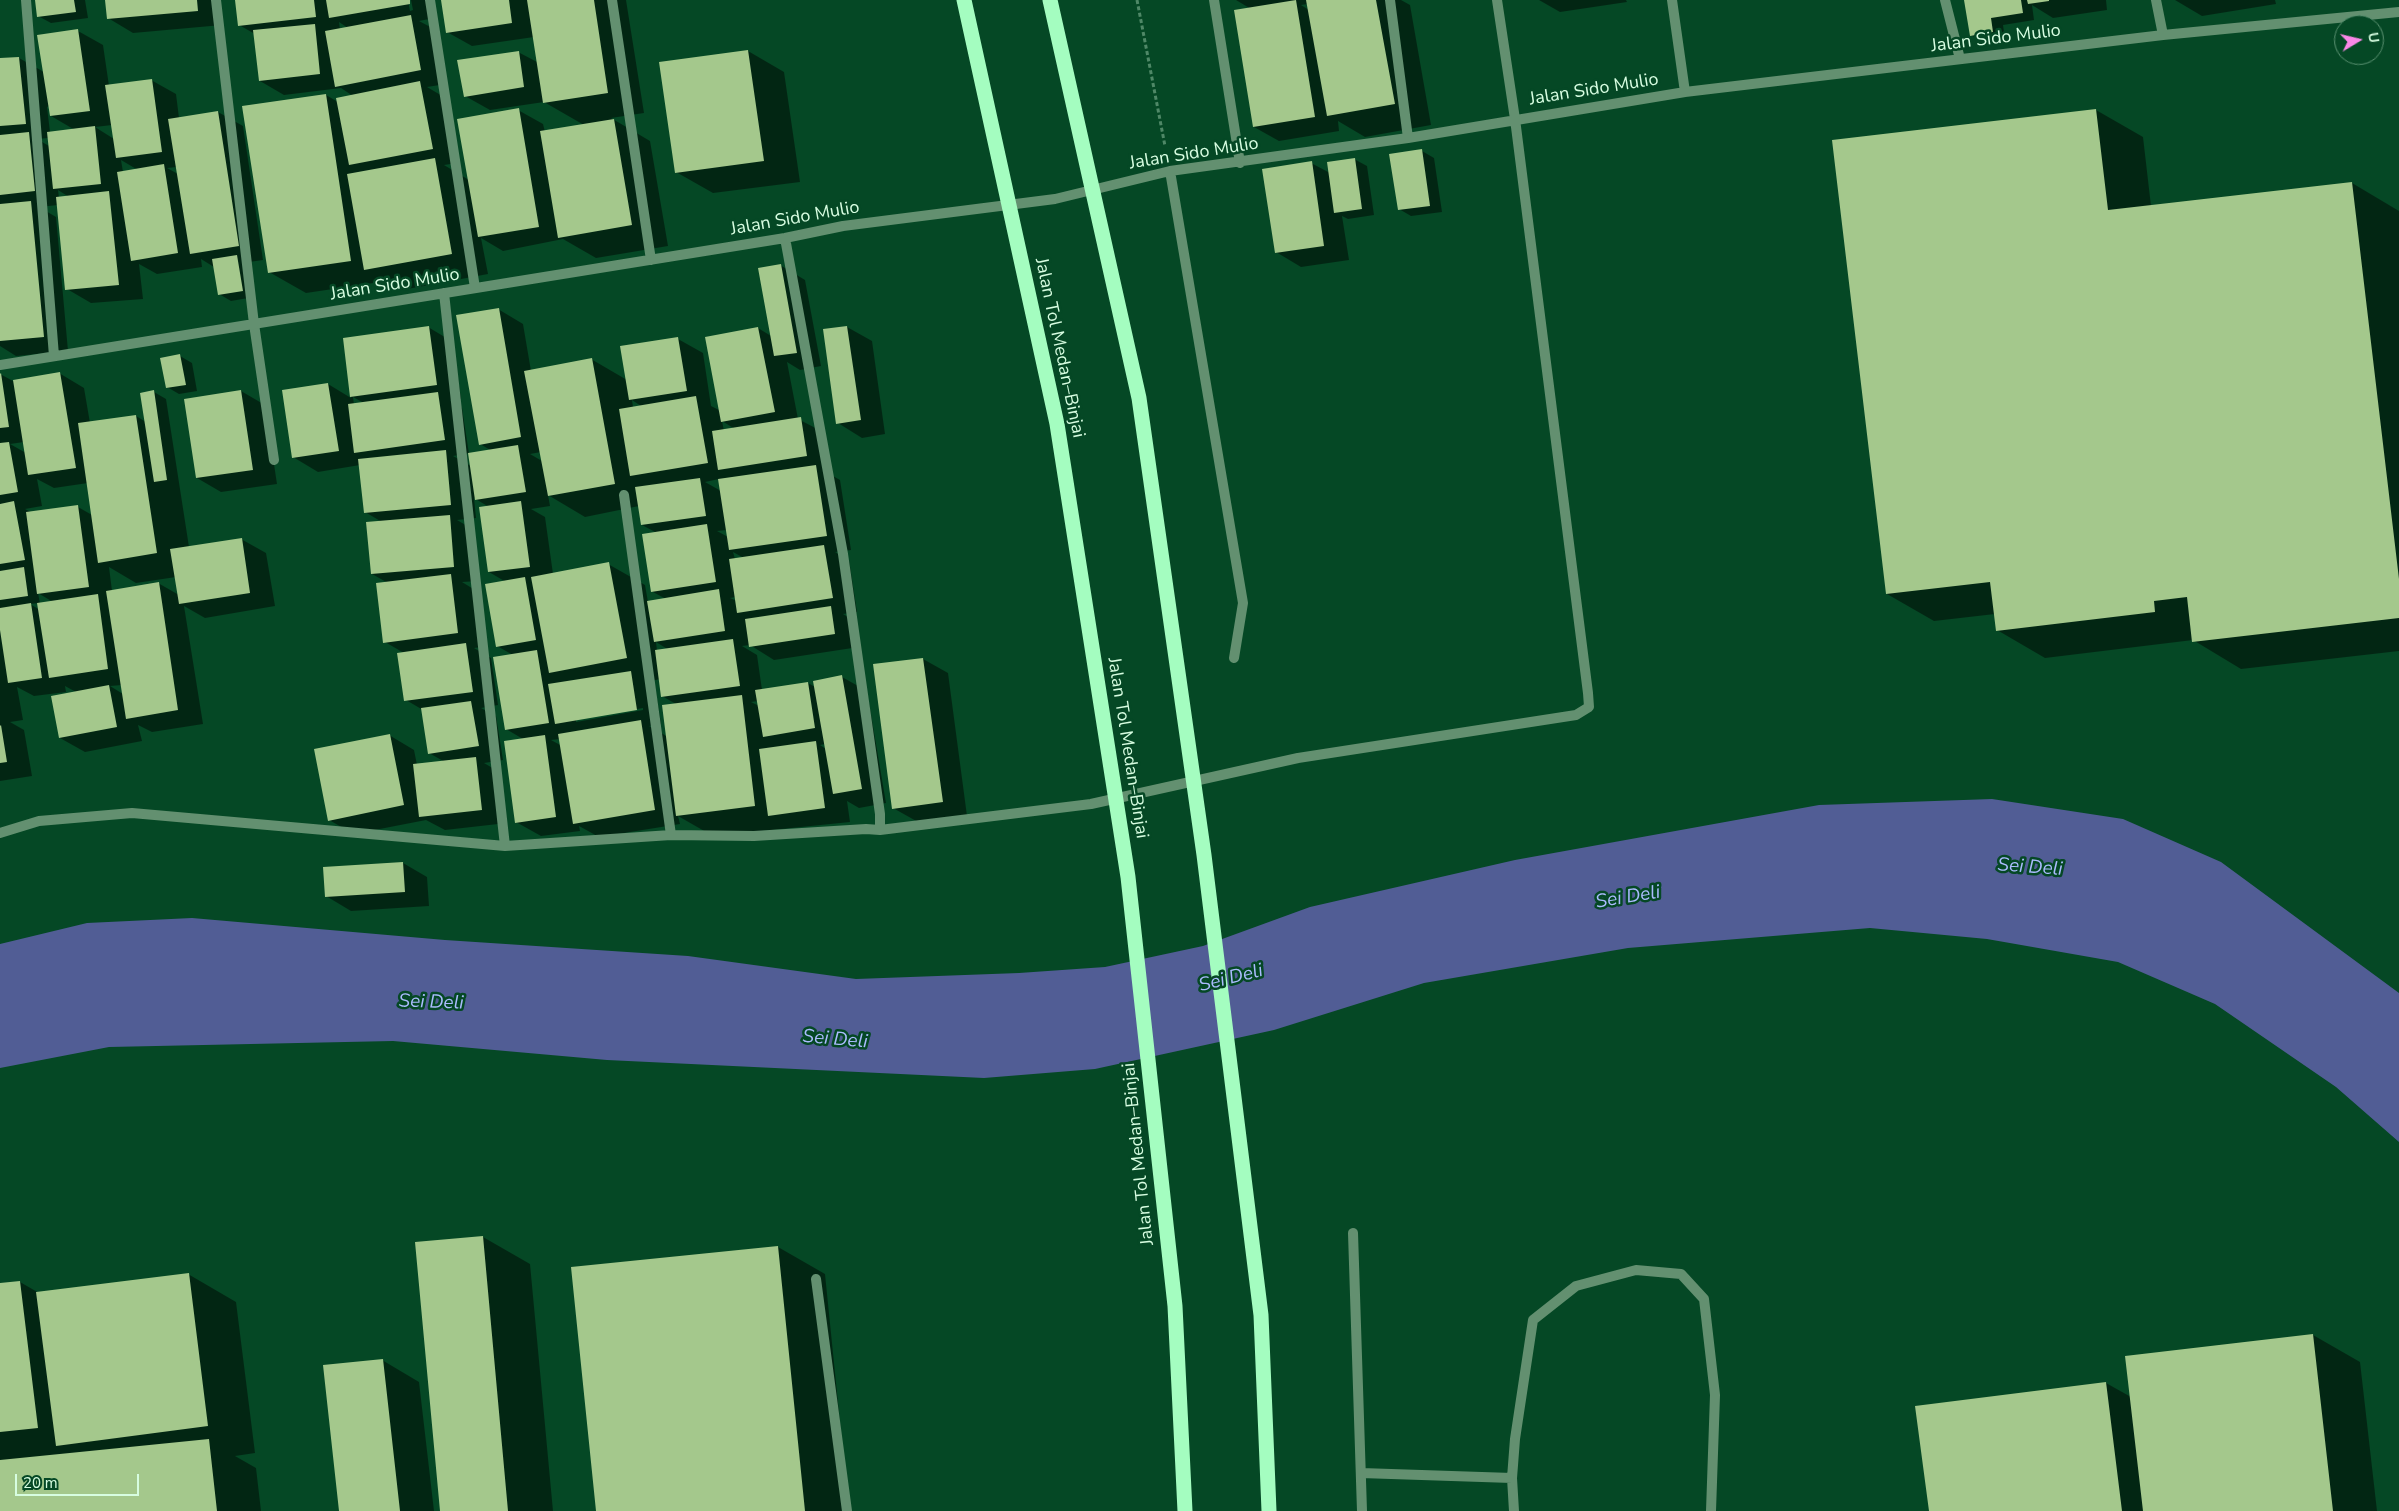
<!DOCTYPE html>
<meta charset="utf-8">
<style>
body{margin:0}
#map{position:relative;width:2399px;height:1511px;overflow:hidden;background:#054825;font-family:"Nunito Sans",sans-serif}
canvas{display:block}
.north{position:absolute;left:2334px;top:15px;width:50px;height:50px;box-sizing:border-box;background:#054825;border:1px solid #599070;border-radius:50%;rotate:81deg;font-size:14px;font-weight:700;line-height:20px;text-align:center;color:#d7fde1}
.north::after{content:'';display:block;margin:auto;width:18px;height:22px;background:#fa87e7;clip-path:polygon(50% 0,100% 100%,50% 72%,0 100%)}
.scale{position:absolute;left:15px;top:1474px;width:124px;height:22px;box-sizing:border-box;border:2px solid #d7fde1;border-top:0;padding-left:6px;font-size:15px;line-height:18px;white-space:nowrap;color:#d7fde1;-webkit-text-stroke:4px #054825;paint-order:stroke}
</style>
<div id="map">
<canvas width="2399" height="1511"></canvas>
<div class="north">U</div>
<div class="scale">20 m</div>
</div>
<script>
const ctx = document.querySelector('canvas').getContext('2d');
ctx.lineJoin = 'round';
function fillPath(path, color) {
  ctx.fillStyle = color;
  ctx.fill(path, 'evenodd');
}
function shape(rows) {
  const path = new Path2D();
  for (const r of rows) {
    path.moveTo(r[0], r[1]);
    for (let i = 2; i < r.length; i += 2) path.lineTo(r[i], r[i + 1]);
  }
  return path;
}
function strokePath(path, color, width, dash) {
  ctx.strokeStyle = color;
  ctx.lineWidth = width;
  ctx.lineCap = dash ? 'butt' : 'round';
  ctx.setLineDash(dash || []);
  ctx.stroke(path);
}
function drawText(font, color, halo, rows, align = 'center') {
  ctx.font = font + ' "Nunito Sans",sans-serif';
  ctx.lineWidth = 5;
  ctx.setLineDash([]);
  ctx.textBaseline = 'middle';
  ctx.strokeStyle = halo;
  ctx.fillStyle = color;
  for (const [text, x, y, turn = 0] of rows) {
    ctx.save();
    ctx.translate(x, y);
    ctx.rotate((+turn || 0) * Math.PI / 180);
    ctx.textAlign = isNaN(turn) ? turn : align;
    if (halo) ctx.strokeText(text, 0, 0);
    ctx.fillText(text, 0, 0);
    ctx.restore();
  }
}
fillPath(shape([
 [1992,799,2123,819,2221,862,2399,993,2399,1142,2336,1087,2215,1004,2118,962,1987,939,1870,928,1628,948,1424,983,1274,1030,1095,1069,984,1078,607,1060,393,1041,109,1047,0,1068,0,944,87,923,192,918,445,940,688,956,856,979,1019,973,1105,967,1203,946,1310,907,1515,860,1819,805]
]), '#515d95');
fillPath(shape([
 [36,0,85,0,88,18,51,23,38,16],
 [106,0,220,0,222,25,133,33,108,18],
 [237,0,408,0,410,11,413,10,411,0,431,0,434,18,419,21,436,30,446,84,427,87,444,97,457,163,444,165,469,180,518,110,543,124,545,132,584,125,544,102,490,110,465,96,518,52,539,63,534,37,472,46,447,32,443,0,626,0,644,113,611,118,650,141,668,246,596,258,563,239,503,251,481,238,488,274,402,290,387,281,306,293,269,272,326,95,338,102,353,96,341,88,284,95,260,81,255,34,239,25],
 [339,22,348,28,340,30],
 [1236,0,1401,0,1410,5,1431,125,1365,137,1338,121,1339,131,1279,141,1254,127,1251,9],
 [1308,4,1309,10,1301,5],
 [1539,0,1626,0,1627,2,1560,12],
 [1965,0,2106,0,2107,10,2053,18,2032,5,2034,20,2003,25,2005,39,1983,42,1971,35],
 [2175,0,2275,0,2276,4,2202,16],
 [78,31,103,45,109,86,151,80,176,94,179,118,218,112,243,126,263,260,249,262,254,297,231,301,219,294,214,267,201,259,202,267,157,274,139,264,143,299,91,303,67,289,58,205,39,207,56,217,68,351,16,356,0,346,0,60,19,58,44,72],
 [49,106,51,116,75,130,50,132,47,107],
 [112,125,114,139,95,127],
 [48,138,49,146,37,139],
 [121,160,138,170,123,172],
 [177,167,178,174,167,168],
 [58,190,69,197,59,198],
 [748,51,784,72,800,182,713,193,676,172],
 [2096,110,2143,137,2151,206,2352,183,2399,211,2399,651,2241,669,2193,640,2045,658,1997,630,1995,614,1934,621,1887,594],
 [1422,151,1434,158,1442,212,1411,216,1399,209],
 [1354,159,1367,166,1374,215,1348,219,1342,216,1349,260,1301,267,1276,252,1311,163,1330,173],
 [780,265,805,280,821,366,800,370,787,362,798,419,825,433,824,471,840,480,851,550,835,552,849,560,857,612,843,614,856,622,859,647,774,660,750,645,742,646,757,655,762,690,808,683,815,687,842,677,867,691,886,803,859,808,847,801,850,822,713,836,678,816,680,824,599,837,579,826,580,831,541,836,516,822,523,739,506,729,513,655,497,646,506,582,489,572,489,507,474,498,476,518,457,520,474,530,479,581,462,582,475,590,482,647,474,648,491,658,498,705,481,708,496,716,503,760,484,763,501,773,507,823,445,830,426,820,354,834,329,820,389,735,414,750,417,765,445,762,429,753,423,710,406,700,404,653,385,642,388,583,372,574,382,522,365,512,360,465,318,472,293,457,283,391,328,384,351,398,344,339,428,327,453,342,461,399,450,400,462,408,469,454,492,451,480,444,498,309,523,324,531,371,591,359,627,380,678,339,703,353,711,406,721,411,758,328,771,336],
 [353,397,364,403,354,405],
 [632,400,641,406,633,407],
 [722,421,735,429,724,431],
 [541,452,542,461,530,454],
 [469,453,471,466,453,456],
 [719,479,721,491,705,482],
 [548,495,585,517,639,506,642,525,657,533,653,592,666,599,648,602,645,585,608,564,553,574,545,517,531,509,550,506],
 [727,530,728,537,717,531],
 [733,552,744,558,735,559],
 [736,597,737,601,730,598],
 [656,642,669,650,657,651],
 [660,679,662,696,676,704,668,737,649,726,661,724,655,686,647,682],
 [758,701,759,706,751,702],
 [643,708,643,710,576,722,576,719],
 [560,739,562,746,551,740],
 [825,744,826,749,820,745],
 [847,327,872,341,885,434,862,438,838,423],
 [180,356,192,363,197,391,179,394,167,387],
 [59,373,84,388,90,423,136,416,146,422,154,392,166,399,189,547,241,539,266,553,275,606,205,618,184,606,203,724,152,732,138,725,142,741,85,752,60,738,76,692,65,686,66,692,34,696,17,687,23,720,10,722,24,730,32,776,0,781,0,374,13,381],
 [24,442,26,453,10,444],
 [37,479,54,488,88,483,92,515,78,507,31,512,25,509,42,506],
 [109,567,136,583,176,577,179,595,158,583,112,591],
 [38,593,53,602,40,604],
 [39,603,40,610,30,604],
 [122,685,123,694,110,686],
 [241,391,265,405,277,484,221,492,197,478],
 [923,659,948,673,967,816,918,822,893,808],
 [403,863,427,877,429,906,351,911,326,896],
 [483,1237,530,1264,553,1511,442,1511],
 [778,1247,825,1274,849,1511,597,1511],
 [188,1274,236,1302,255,1453,235,1456,256,1468,261,1511,0,1511,0,1285,20,1282,39,1293],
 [2313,1335,2360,1362,2377,1511,1930,1511,2106,1383,2131,1397],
 [382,1360,419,1382,434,1511,340,1511]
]), '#0007');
fillPath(shape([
 [35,0,74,0,76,12,37,17],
 [105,0,197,0,198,11,107,19],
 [235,0,314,0,316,17,238,26],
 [326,0,410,0,410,4,329,18],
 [441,0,509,0,512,23,446,33],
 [527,0,594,0,608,93,543,103],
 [1296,0,1315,117,1253,127,1234,10],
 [1306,0,1376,0,1395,104,1327,116],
 [1964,0,2021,0,2023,13,1991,18,1993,32,1970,36],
 [2027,0,2049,0,2049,1,2028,4],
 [411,15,421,70,335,87,325,31],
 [315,24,320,74,259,81,253,30],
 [78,29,90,111,50,116,37,35],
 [748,50,764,161,675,173,659,62],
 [519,51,524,87,464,97,457,60],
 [19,57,26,124,0,126,0,58],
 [152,79,162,152,116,158,105,85],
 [420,81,433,149,349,165,336,98],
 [326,94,351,261,268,273,242,106],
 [519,108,539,227,478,237,457,119],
 [2096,109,2108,210,2352,182,2399,579,2399,618,2192,642,2187,597,2154,601,2155,612,1996,631,1990,582,1886,594,1832,140],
 [218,111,239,246,190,254,168,119],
 [614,119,632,225,558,238,540,131],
 [95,126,101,184,53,189,47,132],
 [29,132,35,191,0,195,0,135],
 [1422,149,1430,206,1398,210,1389,154],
 [435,158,452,254,364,270,347,174],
 [1355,158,1362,209,1334,213,1327,162],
 [1312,161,1324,246,1275,253,1262,169],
 [164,164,178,253,131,261,117,172],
 [109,191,119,285,65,290,56,197],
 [31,201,44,337,0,341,0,204],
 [237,255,243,291,218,295,212,259],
 [781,264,797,353,774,356,758,268],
 [499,308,521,437,479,445,456,315],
 [429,326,437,385,350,397,343,338],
 [847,326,861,420,836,424,823,329],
 [758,327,775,412,721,422,705,337],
 [678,337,687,391,629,400,620,346],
 [180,354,186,385,166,388,160,358],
 [592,358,615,484,548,496,524,371],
 [60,372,76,468,28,475,13,380],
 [1,373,9,427,0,428,0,374],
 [328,383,339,451,292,458,282,390],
 [154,390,167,480,154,482,140,393],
 [241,390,253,470,196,478,184,399],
 [438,392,445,440,354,453,348,404],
 [696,396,708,463,630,476,619,409],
 [136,415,157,553,98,563,78,423],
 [801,417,807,456,718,470,712,431],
 [9,442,18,492,0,495,0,443],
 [518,445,526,492,475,500,468,453],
 [446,450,451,505,364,513,358,459],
 [816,465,827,536,729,550,718,479],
 [700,478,706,516,641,525,635,487],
 [14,501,25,560,0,564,0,504],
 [521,501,530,567,488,572,479,507],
 [78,505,89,587,37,594,26,512],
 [450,515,454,567,371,574,366,522],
 [707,524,716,582,651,592,642,534],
 [242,538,250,593,179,604,170,549],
 [824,545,833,598,737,613,729,559],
 [609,562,627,658,549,673,531,577],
 [24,567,28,596,0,600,0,571],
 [451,574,458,633,383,643,376,583],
 [525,577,536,640,496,647,485,584],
 [159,582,178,710,126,719,106,591],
 [719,589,725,631,654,642,647,601],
 [98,594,108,669,49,678,37,603],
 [31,603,42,678,8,683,0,630,0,608],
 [831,606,835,634,749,647,745,619],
 [733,639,740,686,661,697,655,650],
 [466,643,473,692,404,701,397,653],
 [537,650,549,723,505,730,493,657],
 [923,658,943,802,892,809,873,664],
 [631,671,637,710,555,724,548,684],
 [842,675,862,789,833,794,813,681],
 [808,682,815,728,763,737,755,690],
 [109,685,117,727,59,738,51,696],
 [742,695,755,806,676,816,662,705],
 [471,701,479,746,428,754,421,708],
 [641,720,655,810,573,824,558,734],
 [1,725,7,762,0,763,0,726],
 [390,734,404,805,328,821,314,749],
 [545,735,556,817,515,823,504,741],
 [816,741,825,808,768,816,759,749],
 [476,757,482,810,419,817,413,764],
 [403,862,405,892,325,897,323,867],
 [483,1236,508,1511,440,1511,415,1242],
 [778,1246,805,1511,596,1511,571,1267],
 [189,1273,208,1426,56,1446,36,1292],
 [20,1281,38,1428,0,1432,0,1283],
 [2313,1334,2333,1511,2143,1511,2125,1356],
 [383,1359,400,1511,339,1511,323,1365],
 [2106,1382,2122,1511,1929,1511,1915,1406],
 [209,1439,217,1511,0,1511,0,1460]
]), '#a4c88c');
strokePath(shape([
 [1137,0,1165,146]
]), '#4f8867', 3, [4, 2.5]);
strokePath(shape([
 [254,324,274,460],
 [1353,1233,1362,1511],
 [816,1279,847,1511],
 [1361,1473,1512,1478],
 [1514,1511,1512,1478,1515,1439,1533,1320,1576,1286,1636,1270,1681,1274,1704,1299,1715,1395,1711,1511]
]), '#639070', 10);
strokePath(shape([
 [26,0,54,356],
 [216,0,254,324],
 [430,0,475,288],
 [612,0,651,260],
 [1214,0,1240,163],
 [1390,0,1408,138],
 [1672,0,1685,92],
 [1945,0,1960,59],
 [2156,0,2163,35],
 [1170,171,1243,603,1234,658],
 [785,238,843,554,880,814,880,830],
 [444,293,505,846],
 [0,365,785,238,843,226,1055,199,1170,171,1408,138,1685,92,2163,35,2399,12],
 [624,495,671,835],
 [0,833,39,821,132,813,505,846,671,835,754,836,866,829,880,830,1091,804,1298,758,1576,715,1589,707,1588,693,1515,119,1497,0]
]), '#639070', 10);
strokePath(shape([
 [964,0,1057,424,1128,877,1175,1306,1185,1511],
 [1050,0,1139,398,1204,855,1261,1315,1269,1511]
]), '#a4fdc0', 15);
drawText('18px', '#d7fde1', '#054825', [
 ["Jalan Sido Mulio",1996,39,-7],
 ["Jalan Sido Mulio",1594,90,-9],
 ["Jalan Sido Mulio",1194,154,-9],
 ["Jalan Sido Mulio",795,219,-10],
 ["Jalan Sido Mulio",395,285,-9],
 ["Jalan Tol Medan–Binjai",1059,348,78],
 ["Jalan Tol Medan–Binjai",1127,748,81],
 ["Jalan Tol Medan–Binjai",1139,1154,-96]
]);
drawText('italic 19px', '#abbbfe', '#054825', [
 ["Sei Deli",2030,868,4],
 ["Sei Deli",1628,898,-9],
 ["Sei Deli",1231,979,-14],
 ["Sei Deli",431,1003,2],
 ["Sei Deli",835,1040,5]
]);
</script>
